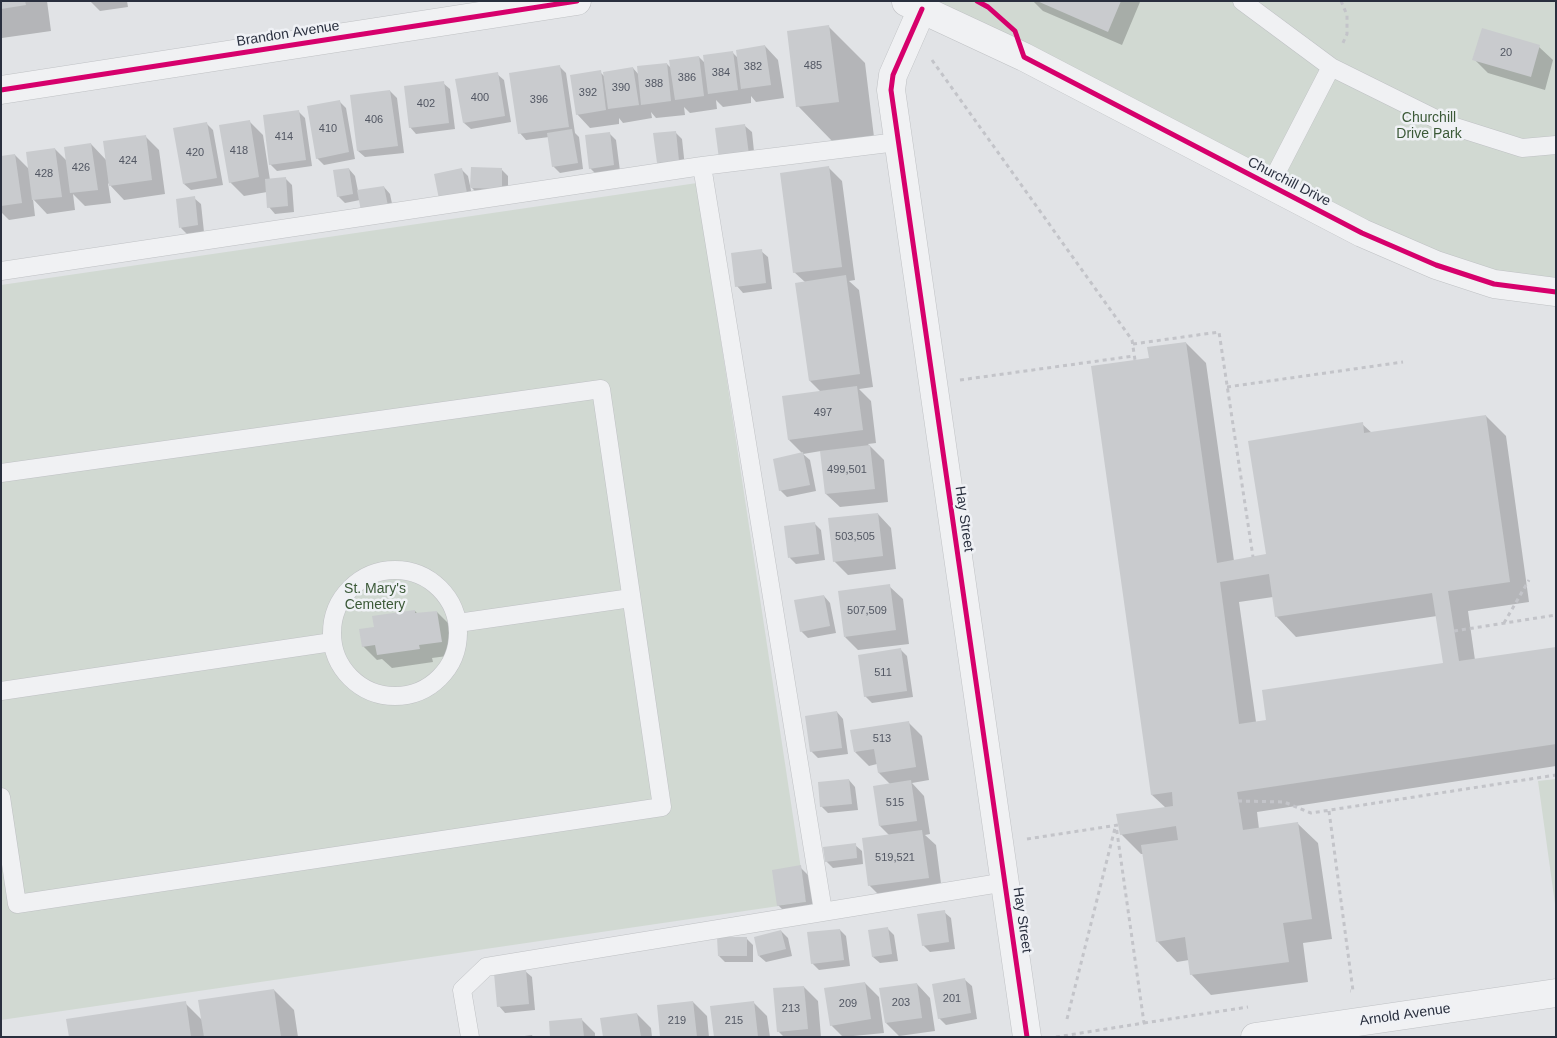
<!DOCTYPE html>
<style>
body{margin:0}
#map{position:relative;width:1557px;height:1038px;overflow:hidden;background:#e1e3e6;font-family:Helvetica,sans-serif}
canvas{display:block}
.frame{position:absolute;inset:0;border:2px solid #292f3e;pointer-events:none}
</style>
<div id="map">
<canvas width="1557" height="1038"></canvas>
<div class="frame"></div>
</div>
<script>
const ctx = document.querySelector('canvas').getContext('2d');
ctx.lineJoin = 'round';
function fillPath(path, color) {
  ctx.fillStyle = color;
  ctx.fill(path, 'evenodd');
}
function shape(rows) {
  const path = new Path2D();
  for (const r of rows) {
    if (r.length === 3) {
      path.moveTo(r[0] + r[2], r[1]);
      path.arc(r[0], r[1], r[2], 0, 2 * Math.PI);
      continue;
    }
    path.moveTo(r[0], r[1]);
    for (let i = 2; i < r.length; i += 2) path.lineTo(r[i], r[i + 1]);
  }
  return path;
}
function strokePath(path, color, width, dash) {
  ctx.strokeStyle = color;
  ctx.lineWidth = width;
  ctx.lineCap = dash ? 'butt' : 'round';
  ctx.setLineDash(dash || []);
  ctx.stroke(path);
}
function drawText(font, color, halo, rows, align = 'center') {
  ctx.font = font + ' Helvetica,sans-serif';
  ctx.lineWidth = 5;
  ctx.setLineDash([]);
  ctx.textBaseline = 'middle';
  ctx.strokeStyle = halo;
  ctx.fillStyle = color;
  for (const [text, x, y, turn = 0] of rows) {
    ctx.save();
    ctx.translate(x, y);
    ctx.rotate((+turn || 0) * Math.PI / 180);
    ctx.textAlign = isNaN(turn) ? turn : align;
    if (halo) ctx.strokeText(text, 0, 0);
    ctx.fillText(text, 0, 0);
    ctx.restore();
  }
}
fillPath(shape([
 [904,1,1556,1,1556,292,1494,284],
 [697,183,806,902,1,1020,1,285],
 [1556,779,1556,911,1538,781]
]), '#d1d9d2');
fillPath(shape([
 [1,1,47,1,51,31,2,38],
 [90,1,127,1,128,7,100,11],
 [1033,1,1140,2,1122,45,1043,11],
 [829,27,865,63,874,137,833,142,798,106],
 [765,46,778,60,784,98,756,102,751,96,751,103,723,107,716,100,717,109,690,113,684,107,685,115,656,118,651,112,652,118,623,123,619,118,619,124,590,128,577,114,600,72,604,76,633,68,639,75,667,64,672,69,699,57,706,64,733,53,738,58],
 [1539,47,1553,60,1545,90,1488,73,1474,59],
 [560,67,566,73,575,133,579,137,583,169,560,173,553,166,549,137,526,140,520,133],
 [497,74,504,80,511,122,471,129,464,123,457,80],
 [443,83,450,89,455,129,416,134,410,127],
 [390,91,397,98,404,153,365,157,358,151],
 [339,101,346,108,355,159,324,165,317,158],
 [298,111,305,118,312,166,277,171,270,164],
 [249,121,263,135,270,180,285,178,292,185,294,212,275,214,269,207,267,192,244,196,230,182],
 [206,123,213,130,223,185,191,190,184,184],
 [745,126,752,132,755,161,717,129],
 [675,132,682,139,685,167,665,169,658,163],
 [609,133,616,140,620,171,597,175,590,168],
 [145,136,159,150,165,194,124,200,108,183,111,203,85,206,73,194,75,210,47,214,33,199,35,216,9,220,1,212,1,157,15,155,30,170,55,149,67,161,91,144,107,161],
 [828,167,842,181,855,280,849,281,859,290,873,387,859,389,871,401,876,443,868,444,884,460,888,502,840,507,826,494,821,451,803,454,789,440,821,392,810,381,805,282,794,272],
 [349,169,355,176,358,191,384,187,390,194,394,213,360,200,345,203,338,196],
 [461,169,468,176,473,200,436,175],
 [502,170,508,176,508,195,478,194,471,187],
 [194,198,201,204,204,232,187,234,181,228],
 [761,251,768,257,772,289,743,293,737,286],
 [1186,343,1206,363,1234,561,1267,555,1362,424,1372,433,1486,416,1506,436,1529,602,1468,611,1475,660,1556,648,1556,766,1257,812,1259,829,1297,823,1318,843,1332,939,1303,943,1308,982,1211,995,1191,974,1189,960,1177,962,1157,941,1144,854,1141,854,1121,834,1166,808,1152,795,1150,359],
 [1273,597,1276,616,1296,637,1437,616,1444,664,1268,721,1256,722,1239,602],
 [803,454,810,460,816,491,787,497,780,490],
 [878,514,891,528,896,569,848,575,834,561],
 [814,523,821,530,825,560,796,564,790,558,786,527],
 [889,586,903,599,909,644,858,650,845,637],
 [824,596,830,603,836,633,808,638,801,631],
 [415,611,418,614,437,612,451,626,455,655,432,658,433,662,392,668,382,659,377,660,363,646],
 [901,650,907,656,913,697,872,703,865,696],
 [837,712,843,719,848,754,818,758,811,751],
 [908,722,922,736,929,780,912,783,924,796,930,834,925,835,936,845,942,891,883,899,869,885,890,836,880,826,891,785,879,773,877,764,869,766,855,752],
 [849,780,855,787,858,810,828,813,821,806],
 [855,845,862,851,863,864,833,868,826,861],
 [800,867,814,881,819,915,792,919,778,905],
 [944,912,951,918,955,949,930,952,923,945],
 [887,928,894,935,898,961,880,963,873,957],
 [840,930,846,936,850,966,819,970,812,963],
 [781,931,788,938,792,956,766,962,759,956],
 [747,939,753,945,753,962,725,962,719,956],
 [525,971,532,977,535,1010,505,1013,499,1006],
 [965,980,972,986,977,1019,946,1025,939,1018],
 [865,983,879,997,884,1033,843,1037,831,1025],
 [917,984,930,998,935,1031,899,1036,886,1023],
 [804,987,818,1001,821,1037,784,1037,778,1031],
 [274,990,294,1010,298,1037,70,1037,185,1003,202,1020],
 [693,1002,707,1016,709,1037,661,1037],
 [753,1002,767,1016,770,1037,715,1037],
 [637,1014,651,1028,652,1037,604,1037],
 [581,1019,595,1033,595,1037,551,1037],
 [532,1035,533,1037,517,1037]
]), '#0003');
fillPath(shape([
 [1,1,25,1,26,5,1,9],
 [1037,1,1121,1,1108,32],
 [829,25,839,102,796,107,787,31],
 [1482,28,1540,45,1531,77,1472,60],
 [765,45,771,85,741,89,736,50],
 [733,51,738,90,708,94,703,55],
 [699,56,704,96,675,100,669,60],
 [667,63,671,101,641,105,637,66],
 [560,65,569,127,518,134,509,73],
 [633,67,639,105,608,109,603,72],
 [601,70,606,110,576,115,570,75],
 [498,72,505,116,463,123,455,79],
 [444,81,449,123,409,128,404,86],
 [390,90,398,146,357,151,350,95],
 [340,100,349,152,316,159,307,106],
 [299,110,306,160,269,165,263,115],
 [250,120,259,177,229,183,219,125],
 [207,122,217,178,183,184,173,128],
 [745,124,749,155,719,159,715,128],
 [572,129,578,163,552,167,547,133],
 [676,131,679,161,657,163,653,133],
 [610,132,614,165,589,169,585,135],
 [146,135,152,180,109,186,103,141],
 [91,143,98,190,70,193,64,147],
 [55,148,62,197,32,200,26,152],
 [15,154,22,203,1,206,1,156],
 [829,166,842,267,793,273,780,173],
 [471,167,502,168,502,189,470,188],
 [349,168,353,194,337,197,333,170],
 [462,168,467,193,439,199,434,174],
 [286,177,288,206,267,208,265,179],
 [384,186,388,206,361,211,357,190],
 [195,196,198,225,179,228,176,199],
 [762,249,766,283,735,287,731,253],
 [846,275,860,374,809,381,795,283],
 [1186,342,1217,563,1266,554,1248,441,1363,422,1364,433,1486,415,1510,582,1448,591,1459,661,1556,647,1556,744,1237,792,1243,830,1298,822,1312,919,1283,923,1289,962,1190,975,1185,937,1156,942,1141,845,1178,840,1176,826,1120,835,1116,814,1173,806,1172,792,1151,795,1091,366,1149,358,1147,347],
 [1269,574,1275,617,1432,593,1443,663,1262,690,1266,720,1239,724,1220,582],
 [857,386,863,430,788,440,782,396],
 [870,445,875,489,825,494,820,451],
 [803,452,810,485,779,491,773,459],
 [878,513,883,556,833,562,828,518],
 [815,522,819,554,788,558,784,526],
 [890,584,896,630,844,637,838,591],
 [824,595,830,626,800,632,794,600],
 [415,610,415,613,437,611,442,642,419,645,420,649,377,655,375,645,362,647,359,629,374,627,372,616],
 [901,648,907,691,864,697,858,655],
 [837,711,842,748,810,752,805,716],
 [909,721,916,767,878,773,874,749,854,752,850,730],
 [849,779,852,804,820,807,818,782],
 [911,780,917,821,879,826,873,786],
 [922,830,929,878,868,886,862,838],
 [856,843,857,858,825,862,823,847],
 [801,865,806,902,777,906,772,870],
 [945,910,949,942,922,946,917,914],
 [888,927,892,954,872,957,868,930],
 [840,929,844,960,811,964,807,932],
 [781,930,786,949,758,956,754,937],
 [717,937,747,937,747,956,718,956],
 [526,970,529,1004,497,1007,494,973],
 [965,978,971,1013,938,1019,932,984],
 [865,982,871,1019,830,1026,824,988],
 [917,983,922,1018,885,1023,879,988],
 [804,986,808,1029,777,1032,773,988],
 [274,989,281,1037,204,1037,198,1000],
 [186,1001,191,1037,69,1037,66,1019],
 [693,1001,697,1037,660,1037,657,1005],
 [754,1001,758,1037,714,1037,710,1006],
 [637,1013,641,1037,603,1037,600,1018],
 [582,1018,584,1037,550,1037,549,1021]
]), '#c9cbce');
const service = shape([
 [1242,1,1331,67,1446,124,1522,148,1556,145],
 [702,166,823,911],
 [1270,185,1331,67],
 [1,271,702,166,897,142],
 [1,473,601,389,662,807,17,904,1,797],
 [395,633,63],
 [458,623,631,598],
 [1,691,332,642],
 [470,1037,462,990,486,967,1006,882]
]);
const minor = shape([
 [906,2,1024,57,1362,233,1436,265,1494,284,1556,292],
 [922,9,893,75,891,90,1027,1037],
 [1,90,577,1],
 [1255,1037,1556,993]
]);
strokePath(service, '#bfc1c4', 19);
strokePath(minor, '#bfc1c4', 29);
strokePath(shape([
 [1341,1,1347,15,1347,34,1342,45],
 [932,60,1132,340,1135,360],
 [1133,344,1219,332,1253,557],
 [960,380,1134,356],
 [1227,387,1403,362],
 [1504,623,1529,580],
 [1454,631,1556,615],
 [1238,801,1284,802,1311,813,1556,775],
 [1329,811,1353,991,1350,991],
 [1027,839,1118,825],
 [1067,1019,1115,828],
 [1144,1023,1248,1007],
 [1056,1037,1144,1023,1116,825]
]), '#c3c4c9', 3, [4, 4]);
strokePath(service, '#f0f1f3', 18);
strokePath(minor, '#f0f1f3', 28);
strokePath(shape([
 [977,1,988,7,1015,31,1024,57,1362,233,1436,265,1494,284,1556,292],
 [922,9,893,75,891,90,1027,1037],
 [1,90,577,1]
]), '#d6006c', 5);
drawText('11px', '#525763', null, [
 ["20",1506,53],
 ["485",813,66],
 ["382",753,67],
 ["384",721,73],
 ["386",687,78],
 ["388",654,84],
 ["390",621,88],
 ["392",588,93],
 ["400",480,98],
 ["396",539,100],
 ["402",426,104],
 ["406",374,120],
 ["410",328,129],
 ["414",284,137],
 ["418",239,151],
 ["420",195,153],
 ["424",128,161],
 ["426",81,168],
 ["428",44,174],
 ["497",823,413],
 ["499,501",847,470],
 ["503,505",855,537],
 ["507,509",867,611],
 ["511",883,673],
 ["513",882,739],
 ["515",895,803],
 ["519,521",895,858],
 ["201",952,999],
 ["203",901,1003],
 ["209",848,1004],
 ["213",791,1009],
 ["219",677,1021],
 ["215",734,1021]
]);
drawText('14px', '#292f3e', '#eff1f5', [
 ["Brandon Avenue",288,34,-9],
 ["Churchill Drive",1289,182,27],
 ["Hay Street",964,519,82],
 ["Hay Street",1022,920,82],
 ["Arnold Avenue",1405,1015,-8]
]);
drawText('14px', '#3b5937', '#eff1f5', [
 ["Churchill",1429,118],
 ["Drive Park",1429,134],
 ["St. Mary's",375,589],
 ["Cemetery",375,605]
]);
</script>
